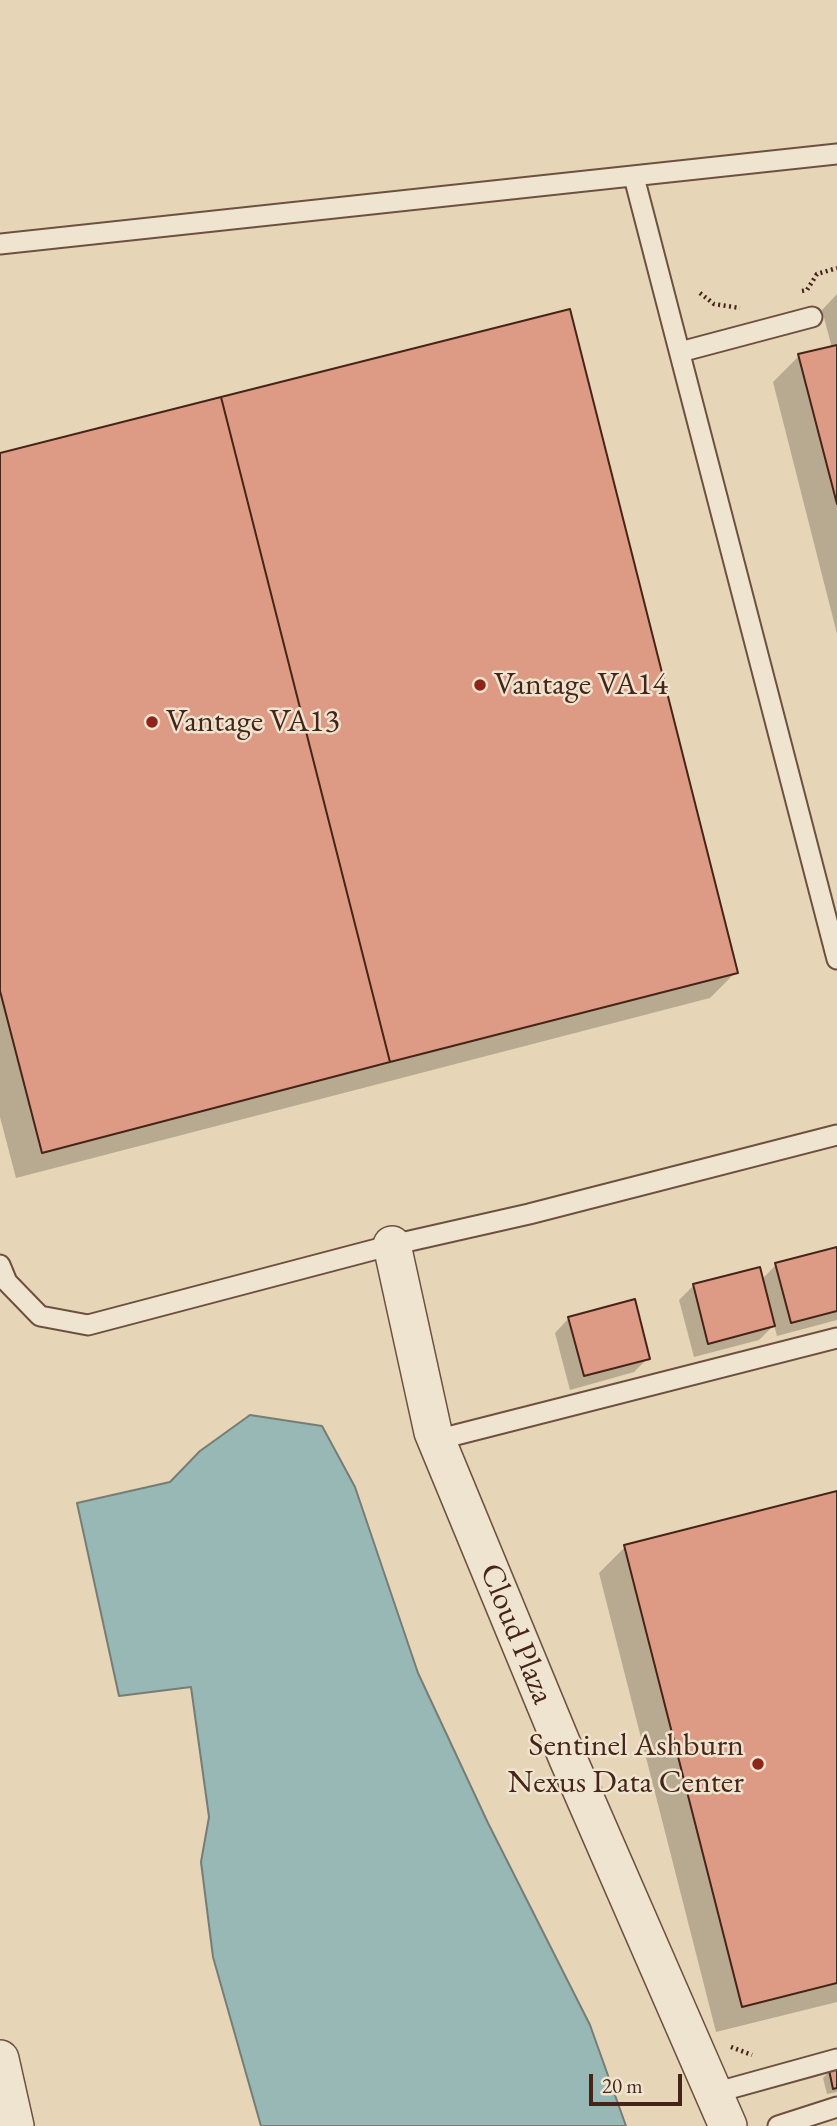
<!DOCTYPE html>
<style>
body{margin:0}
#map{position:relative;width:837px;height:2126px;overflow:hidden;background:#e6d5b6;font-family:"EB Garamond",serif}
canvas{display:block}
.scale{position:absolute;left:589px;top:2074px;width:93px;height:32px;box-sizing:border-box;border:4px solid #462418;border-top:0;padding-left:9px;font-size:21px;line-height:24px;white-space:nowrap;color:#462418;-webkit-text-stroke:5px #efe4d0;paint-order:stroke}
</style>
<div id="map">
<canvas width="837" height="2126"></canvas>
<div class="scale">20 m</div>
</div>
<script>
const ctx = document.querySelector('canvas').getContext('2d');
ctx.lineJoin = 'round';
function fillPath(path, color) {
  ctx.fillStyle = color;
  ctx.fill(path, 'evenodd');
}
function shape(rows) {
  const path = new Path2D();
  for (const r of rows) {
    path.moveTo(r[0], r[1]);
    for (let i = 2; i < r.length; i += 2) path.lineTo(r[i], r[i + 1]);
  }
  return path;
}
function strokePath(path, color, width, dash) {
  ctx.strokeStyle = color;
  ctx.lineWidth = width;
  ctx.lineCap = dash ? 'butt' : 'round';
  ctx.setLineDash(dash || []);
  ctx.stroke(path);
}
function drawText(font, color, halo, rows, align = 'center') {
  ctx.font = font + ' "EB Garamond",serif';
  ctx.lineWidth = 5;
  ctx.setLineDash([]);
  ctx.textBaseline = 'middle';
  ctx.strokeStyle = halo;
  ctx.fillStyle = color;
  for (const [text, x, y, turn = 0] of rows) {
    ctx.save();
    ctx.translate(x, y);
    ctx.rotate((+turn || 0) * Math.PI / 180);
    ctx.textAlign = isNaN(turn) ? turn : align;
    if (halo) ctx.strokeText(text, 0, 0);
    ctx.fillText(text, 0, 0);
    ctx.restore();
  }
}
const water = shape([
 [250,1415,322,1426,355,1487,418,1673,488,1823,590,2025,626,2126,261,2126,213,1957,201,1862,209,1817,191,1687,119,1696,77,1503,170,1482,200,1451,250,1415]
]);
fillPath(water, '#97b8b4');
strokePath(water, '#777d76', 2);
fillPath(shape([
 [837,294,837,634,773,382,799,356,832,348,822,310],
 [0,455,736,972,710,998,16,1178,0,1117],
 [837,1249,837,1320,777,1336,774,1325,759,1340,694,1357,679,1300,694,1285,761,1280,776,1265],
 [569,1318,648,1358,634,1372,570,1390,555,1333],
 [837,1493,837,2002,716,2032,599,1573,625,1547],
 [837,2070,837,2092,827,2094,823,2078,830,2071]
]), '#0003');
const building = shape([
 [570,309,738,973,390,1062,221,397,570,309],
 [837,345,837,504,798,354,837,345],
 [221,397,390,1062,42,1153,0,991,0,453,221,397],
 [837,1247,837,1311,791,1323,775,1263,837,1247],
 [760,1267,775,1326,708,1344,693,1284,760,1267],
 [635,1299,650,1359,584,1376,568,1317,635,1299],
 [837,1491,837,1983,742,2007,624,1545,837,1491],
 [837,2068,837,2088,833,2089,829,2070,837,2068]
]);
fillPath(building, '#dd9b85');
strokePath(building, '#462418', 2);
const service = shape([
 [634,177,837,959],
 [0,244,837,154],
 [680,352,812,317],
 [0,1265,7,1282,40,1316,88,1325,392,1245,529,1214,837,1135],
 [436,1440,837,1338],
 [714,2093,837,2059],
 [778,2126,837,2107]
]);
const minor = shape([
 [392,1245,433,1432,568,1759,728,2126],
 [0,2059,15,2126]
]);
strokePath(service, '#6e5040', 23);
strokePath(minor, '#6e5040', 40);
strokePath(shape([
 [802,291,807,290,817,274,837,268],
 [700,293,714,304,740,308],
 [731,2047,752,2055]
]), '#462418', 4.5, [2, 3.5]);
strokePath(service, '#efe4d0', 19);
strokePath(minor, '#efe4d0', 37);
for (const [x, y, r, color] of [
 [480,685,7,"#8f2418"],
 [152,722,7,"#8f2418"],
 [758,1764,7,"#8f2418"]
]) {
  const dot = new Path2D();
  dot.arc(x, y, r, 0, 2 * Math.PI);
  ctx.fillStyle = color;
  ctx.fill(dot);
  strokePath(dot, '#efe4d0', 2.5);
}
drawText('32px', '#462418', '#efe4d0', [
 ["Vantage VA14",494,685],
 ["Vantage VA13",166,722],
 ["Sentinel Ashburn",744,1746,"right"],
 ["Nexus Data Center",744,1783,"right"]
], 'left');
drawText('32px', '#462418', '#efe4d0', [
 ["Cloud Plaza",516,1634,68]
]);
</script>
